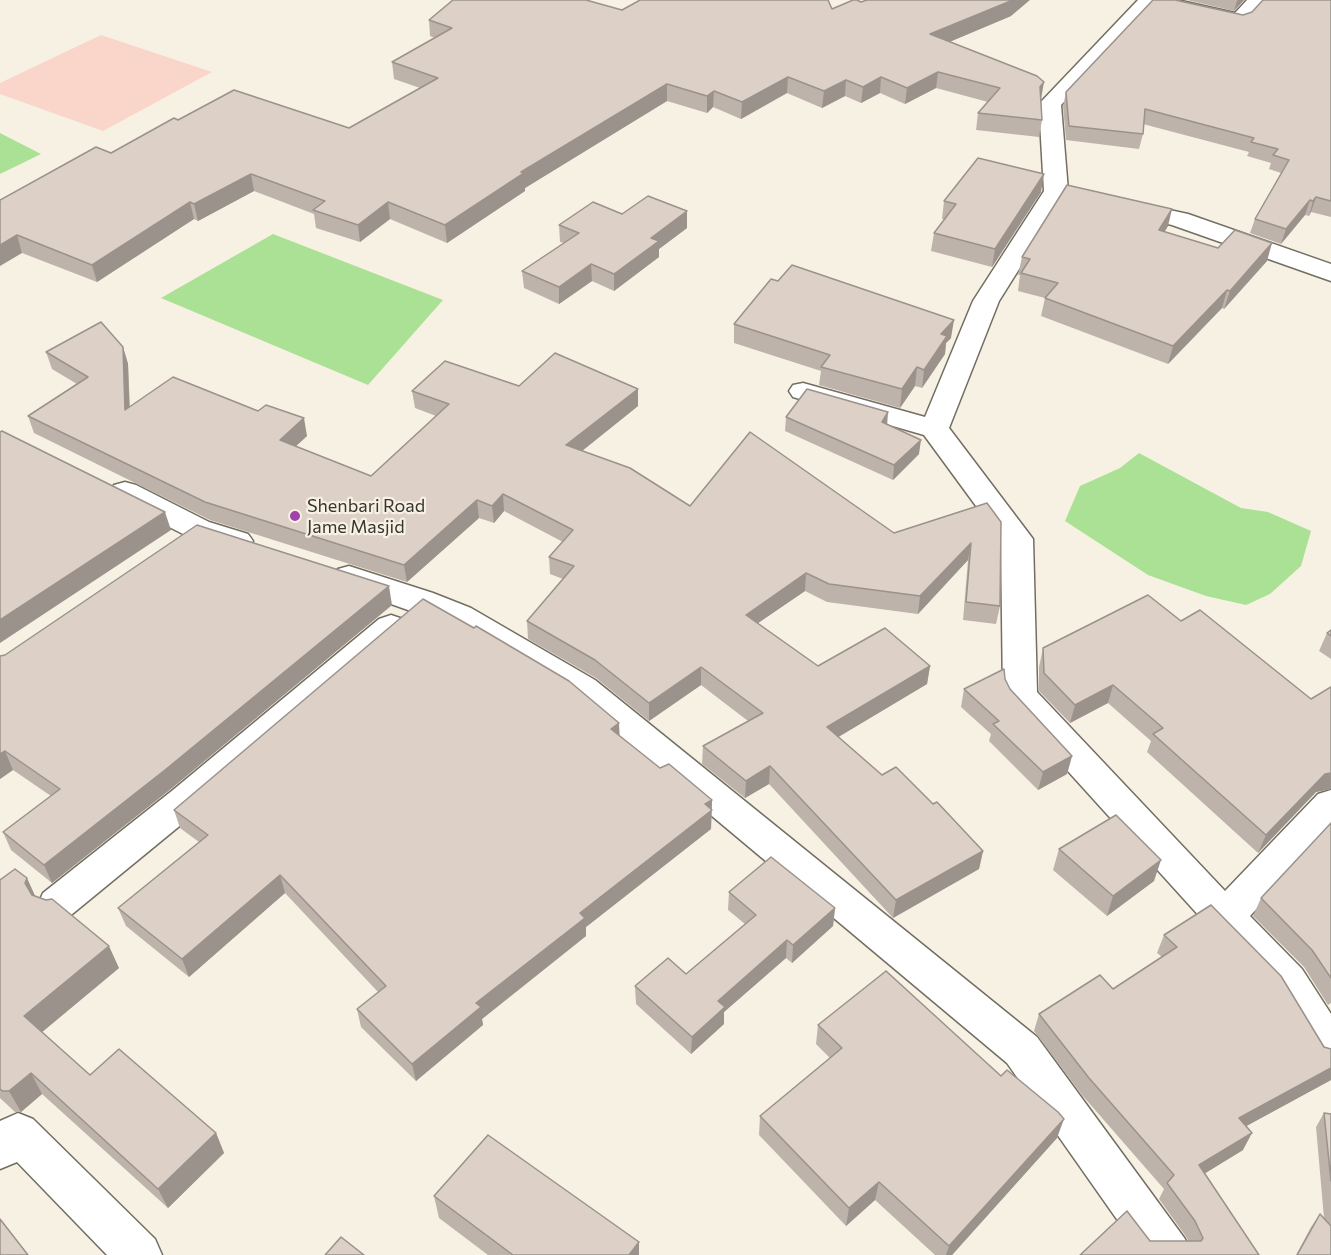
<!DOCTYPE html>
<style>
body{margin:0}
canvas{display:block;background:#f7f1e4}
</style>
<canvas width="1331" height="1255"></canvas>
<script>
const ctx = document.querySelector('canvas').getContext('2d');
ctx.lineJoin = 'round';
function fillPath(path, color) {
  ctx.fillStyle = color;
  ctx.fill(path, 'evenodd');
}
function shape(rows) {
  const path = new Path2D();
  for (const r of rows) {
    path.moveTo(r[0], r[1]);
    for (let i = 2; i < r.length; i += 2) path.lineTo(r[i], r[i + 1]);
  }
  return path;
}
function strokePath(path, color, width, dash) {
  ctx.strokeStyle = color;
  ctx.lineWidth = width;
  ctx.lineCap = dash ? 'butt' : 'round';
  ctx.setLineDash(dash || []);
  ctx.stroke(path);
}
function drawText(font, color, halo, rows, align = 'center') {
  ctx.font = font + ' Commissioner,sans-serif';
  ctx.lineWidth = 4.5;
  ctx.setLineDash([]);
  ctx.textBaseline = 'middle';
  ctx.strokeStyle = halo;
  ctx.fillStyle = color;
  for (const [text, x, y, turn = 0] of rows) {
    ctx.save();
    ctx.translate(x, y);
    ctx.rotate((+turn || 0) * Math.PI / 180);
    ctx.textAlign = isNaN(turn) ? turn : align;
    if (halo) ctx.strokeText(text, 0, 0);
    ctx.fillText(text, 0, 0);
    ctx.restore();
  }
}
fillPath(shape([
 [101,35,212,72,103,131,0,94,0,83]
]), '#fad5ca');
fillPath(shape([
 [0,133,41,154,0,174],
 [273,234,443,300,368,385,161,298],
 [1139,453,1241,508,1268,512,1311,531,1301,566,1270,594,1246,605,1206,596,1148,575,1065,521,1080,486,1120,468]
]), '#abe194');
const minor = shape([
 [1138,0,1177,0,1235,13,1247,0,1268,0,1247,24,1240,26,1153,7,1061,105,1068,191,999,301,949,428,1033,539,1037,692,1225,891,1318,794,1331,790,1331,828,1250,916,1302,969,1331,1014,1331,1069,1316,1063,1274,993,1211,929,1008,705,1003,696,1001,540,924,435,793,397,789,391,793,385,803,383,925,417,973,301,1044,191,1039,104,1138,0],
 [1128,201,1188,214,1331,264,1331,281,1172,225,1119,213,1116,208,1119,203,1128,201],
 [125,482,136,485,209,522,248,534,253,541,248,548,237,551,187,536,114,499,110,492,114,485,125,482],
 [349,566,433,593,471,608,595,680,1037,1037,1185,1239,1192,1255,1142,1255,1007,1063,571,698,447,624,338,585,333,577,338,569,349,566],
 [391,615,403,619,407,627,403,635,199,810,71,915,57,920,43,915,38,904,43,893,173,790,379,619,391,615],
 [18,1113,33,1119,155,1239,162,1255,107,1255,17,1162,0,1169,0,1121,18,1113]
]);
strokePath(minor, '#736e62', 3);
fillPath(minor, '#fff');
fillPath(shape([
 [1187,0,1244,0,1234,11],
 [1331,0,1331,217,1311,212,1309,216,1305,215,1281,244,1250,233,1255,219,1281,173,1269,169,1271,163,1247,156,1249,152,1143,124,1143,134,1139,149,1066,140,1063,106,1066,92,1243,15],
 [861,2,1011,16,949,42,1041,99,1042,120,1039,137,976,130,978,113,988,102,936,88,905,104,880,93,861,103,845,96,822,108,787,93,741,119,713,107,707,113,667,101,525,188,525,191,447,243,390,219,360,242,316,228,314,214,254,191,198,221,194,219,97,282,22,253,0,200,111,153,178,120,349,128,420,88,394,79,392,62,435,38,430,36,429,20,622,10,832,9],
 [1041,192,992,267,931,251,934,233,944,219,942,219,944,201],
 [622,214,687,228,659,249,659,257,614,291,592,281,559,304,524,288,522,271,564,243,560,242,559,225],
 [1168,226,1164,232,1218,248,1267,261,1224,309,1222,308,1168,364,1041,316,1045,298,1018,291,1020,275,1018,275,1022,257],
 [734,324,951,338,946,343,945,354,922,388,915,386,900,408,819,385,821,371,734,343],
 [123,347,128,364,130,407,307,436,296,446,371,476,436,416,415,408,412,391,519,386,638,389,638,406,582,451,690,506,894,533,987,503,1000,606,996,624,963,620,968,560,918,614,827,602,805,591,758,623,818,666,930,666,927,684,838,737,882,775,983,851,979,869,893,918,769,784,745,798,702,764,703,746,748,721,701,685,649,721,596,678,528,639,527,621,563,579,550,574,549,557,563,542,504,511,494,523,479,518,407,582,210,520,34,433,28,416,77,384,52,369,46,352],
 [786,417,887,424,919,454,893,480,785,431],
 [392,605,172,788,52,883,11,850,3,832,51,796,13,770,0,779,0,656],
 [1181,621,1311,699,1331,687,1331,789,1316,792,1258,853,1147,752,1151,741,1108,703,1070,723,1039,691,1039,667,1043,648],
 [1331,630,1331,659,1319,651,1327,633],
 [1005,679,1010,689,1072,756,1067,774,1038,790,989,741,991,734,961,707,964,689],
 [620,736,660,768,712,800,711,829,586,927,586,936,482,1019,483,1025,416,1081,361,1027,357,1009,378,992,285,893,189,977,126,926,118,908,199,842,180,828,174,810],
 [1331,823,1331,1003,1328,1005,1304,967,1253,916,1261,898],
 [1059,849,1154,881,1107,916,1053,870],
 [0,880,35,896,119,968,42,1032,90,1075,216,1133,224,1153,168,1208,42,1094,21,1112,15,1112,0,1098],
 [729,892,835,908,833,926,792,963,786,958,724,1012,724,1024,691,1054,636,1004,635,986,686,974,745,924,728,910],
 [1164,935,1331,1080,1246,1126,1243,1150,1205,1173,1259,1255,1150,1241,1188,1241,1187,1238,1159,1199,1164,1189,1082,1095,1034,1031,1039,1014,1113,989,1162,957,1157,953],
 [818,1025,1057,1138,952,1255,935,1255,875,1200,846,1226,759,1135,760,1116,830,1058,816,1044],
 [1324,1113,1331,1114,1331,1255,1296,1255,1311,1227,1320,1214,1324,1218,1316,1127],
 [434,1196,639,1255,488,1255,439,1218]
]), '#bdb3ab');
fillPath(shape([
 [1013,0,1030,0,1011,16,928,51,930,34],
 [1238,0,1244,0,1234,11,1237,1],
 [938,72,936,88,905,104,907,88],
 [788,77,787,93,741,119,742,102],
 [881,77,880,93,861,103,863,87],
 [846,80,845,96,822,108,824,91],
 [1044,82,1041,99,1037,104,1040,87],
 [667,84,667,101,525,188,525,191,447,243,445,225,521,172],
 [714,91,713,107,707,113,707,96],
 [251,174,254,191,198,221,194,204],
 [1044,174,1041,192,992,267,995,249],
 [1316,197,1311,212,1309,216,1313,201],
 [1310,200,1305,215,1281,244,1286,229],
 [190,202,194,219,97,282,92,265],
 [388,202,390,219,360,242,358,225],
 [1172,209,1168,226,1155,248,1159,230],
 [687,211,687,228,659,249,659,257,614,291,614,274,651,238],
 [17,235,22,253,0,266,0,245],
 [1272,243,1267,261,1224,309,1230,291],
 [591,264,592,281,559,304,559,287],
 [1227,290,1222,308,1168,364,1173,346],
 [954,320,951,338,946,343,945,354,922,388,924,370,941,334],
 [123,347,128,364,130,427,125,410],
 [917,367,915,386,900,408,902,389],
 [638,389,638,406,567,463,566,445],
 [888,412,887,427,882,422],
 [304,418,307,436,283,458,280,440],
 [921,440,919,454,893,480,894,465],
 [503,494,504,511,494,523,492,506],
 [477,500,479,518,407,582,404,565],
 [165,512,171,530,0,643,0,620],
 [971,543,968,560,918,614,920,596],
 [806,573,805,591,745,632,746,615],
 [389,586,392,605,172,788,52,883,44,865],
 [930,666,927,684,825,745,827,727],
 [701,667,701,685,649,721,649,703],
 [1113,685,1108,703,1070,723,1075,705],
 [619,723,620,742,611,729],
 [5,751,13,770,0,779,0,754],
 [1072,756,1067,774,1038,790,1043,772],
 [770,766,769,784,745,798,746,781],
 [1331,773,1331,789,1316,792,1258,853,1266,835,1325,774],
 [712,800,711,829,586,927,586,936,482,1019,483,1025,416,1081,412,1064,476,1003,705,804],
 [983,851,979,869,893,918,896,900],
 [1161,860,1154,881,1107,916,1113,896],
 [280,875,285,893,189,977,182,959],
 [27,878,37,900,36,905,25,883],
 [835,908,833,926,792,963,793,945],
 [787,940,786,958,724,1012,724,1024,691,1054,692,1037,718,1001],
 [109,946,119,968,35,1038,24,1016],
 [1331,1068,1331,1080,1230,1135,1239,1118],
 [31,1073,42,1094,21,1112,9,1091],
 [1064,1119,1057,1138,952,1255,946,1255,949,1246],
 [216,1133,224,1153,168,1208,158,1189],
 [1252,1133,1243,1150,1191,1182,1199,1165],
 [879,1182,875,1200,846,1226,849,1208],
 [639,1242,639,1255,629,1255]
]), '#9a928b');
const building = shape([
 [453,0,586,0,622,10,640,0,828,0,832,9,853,0,857,0,861,2,867,0,1013,0,930,34,1037,76,1044,82,1040,87,1042,120,978,113,1000,88,938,72,907,88,881,77,863,87,846,80,824,91,788,77,742,102,714,91,707,96,667,84,521,172,524,173,445,225,388,202,358,225,313,210,325,201,251,174,194,204,190,202,92,265,17,235,0,245,0,200,96,147,111,153,174,118,178,120,234,90,349,128,438,78,392,62,452,28,429,20,453,0],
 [1153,0,1175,0,1243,15,1252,12,1263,0,1331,0,1331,201,1316,197,1313,201,1310,200,1286,229,1255,219,1289,160,1273,155,1278,149,1251,142,1254,138,1145,109,1143,134,1069,126,1066,92,1153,0],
 [978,158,1044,174,995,249,934,233,956,204,944,201,978,158],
 [1067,185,1172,209,1159,230,1218,248,1235,230,1272,243,1230,291,1227,290,1173,346,1045,298,1058,283,1021,273,1030,259,1022,257,1067,185],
 [648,196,687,211,651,238,659,241,614,274,591,264,559,287,522,271,579,233,559,225,593,202,622,214,648,196],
 [792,265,954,320,941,334,947,336,924,370,917,367,902,389,821,367,830,355,734,324,771,279,778,281,792,265],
 [101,322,123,347,125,410,173,377,258,411,266,405,304,418,280,440,371,476,449,404,412,391,445,361,519,386,555,353,638,389,566,445,630,468,690,506,750,432,894,533,987,503,1001,522,1000,606,966,602,971,543,920,596,829,584,806,573,746,615,818,666,885,628,930,666,827,727,882,775,896,767,933,804,937,802,983,851,896,900,770,766,746,781,703,746,763,713,701,667,649,703,595,660,527,621,574,566,549,557,573,530,503,494,492,506,477,500,404,565,205,502,28,416,88,377,46,352,101,322],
 [807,389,888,412,882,422,921,440,894,465,786,417,807,389],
 [2,431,165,512,0,620,0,432,2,431],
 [197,525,389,586,165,770,44,865,3,832,60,789,5,751,0,754,0,656,5,655,197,525],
 [1148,595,1181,621,1200,610,1311,699,1331,687,1331,773,1325,774,1266,835,1153,734,1163,728,1113,685,1075,705,1044,673,1043,648,1148,595],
 [423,599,474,628,476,626,569,681,619,723,611,729,660,768,669,764,712,800,705,804,712,810,580,913,585,918,476,1003,481,1007,412,1064,357,1009,386,986,280,875,182,959,118,908,208,835,174,810,423,599],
 [1331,630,1331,636,1327,633,1331,630],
 [1004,669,1005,679,1010,689,1072,756,1043,772,993,724,999,721,964,689,1004,669],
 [1116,815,1161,860,1113,896,1059,849,1116,815],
 [1331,823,1331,978,1312,950,1261,898,1331,823],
 [771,857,835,908,793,945,787,940,718,1001,725,1007,692,1037,635,986,668,958,686,974,756,915,729,892,771,857],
 [15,869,27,878,25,883,32,895,46,900,52,899,109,946,24,1016,90,1075,119,1049,216,1133,158,1189,31,1073,9,1091,3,1091,0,1089,0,880,15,869],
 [1211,905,1281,976,1324,1047,1331,1049,1331,1068,1239,1118,1252,1133,1199,1165,1259,1255,1080,1255,1127,1211,1150,1241,1201,1241,1203,1238,1195,1221,1167,1183,1174,1175,1089,1078,1039,1014,1100,975,1113,989,1177,947,1164,935,1211,905],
 [886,971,1001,1076,1007,1070,1058,1112,1064,1119,949,1246,879,1182,849,1208,760,1116,842,1048,818,1025,886,971],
 [1324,1113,1331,1114,1331,1181,1324,1113],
 [488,1135,639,1242,629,1255,513,1255,434,1196,488,1135],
 [1320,1214,1331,1226,1331,1255,1297,1255,1320,1214],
 [0,1219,28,1255,0,1255,0,1219],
 [341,1237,364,1255,325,1255,341,1237]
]);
fillPath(building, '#dcd0c7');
strokePath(building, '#9a928b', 1.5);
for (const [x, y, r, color] of [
 [295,516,6,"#a141a9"]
]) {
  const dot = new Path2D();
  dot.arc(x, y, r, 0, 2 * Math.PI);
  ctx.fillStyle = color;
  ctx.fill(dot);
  strokePath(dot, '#f7f1e4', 2);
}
drawText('18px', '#383530', '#f7f1e4', [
 ["Shenbari Road",307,506],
 ["Jame Masjid",307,527]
], 'left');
</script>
